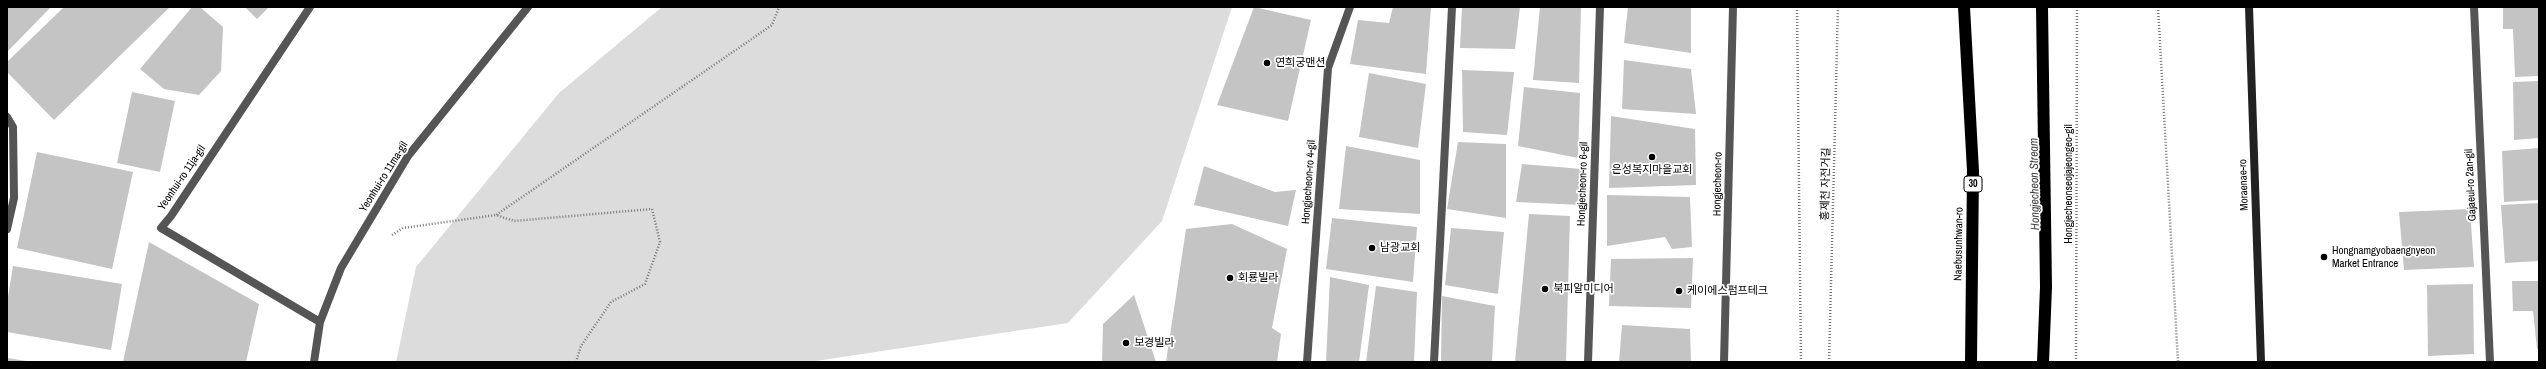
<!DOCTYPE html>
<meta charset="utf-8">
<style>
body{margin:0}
#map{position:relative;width:2546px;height:369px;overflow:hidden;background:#fff;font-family:"Archivo Narrow",sans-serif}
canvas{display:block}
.frame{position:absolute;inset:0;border:8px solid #000;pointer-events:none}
</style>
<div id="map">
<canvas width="2546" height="369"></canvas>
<div class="frame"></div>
</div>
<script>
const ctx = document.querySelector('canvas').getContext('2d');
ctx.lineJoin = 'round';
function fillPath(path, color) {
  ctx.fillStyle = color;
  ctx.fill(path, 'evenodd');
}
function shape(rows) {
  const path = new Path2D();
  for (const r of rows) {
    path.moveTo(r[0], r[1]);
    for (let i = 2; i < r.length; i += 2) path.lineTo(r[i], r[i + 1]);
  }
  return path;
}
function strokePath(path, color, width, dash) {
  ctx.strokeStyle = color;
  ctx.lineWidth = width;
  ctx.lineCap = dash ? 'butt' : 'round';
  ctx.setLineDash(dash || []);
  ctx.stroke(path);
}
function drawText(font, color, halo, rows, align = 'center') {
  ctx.font = font + ' "Archivo Narrow","Noto Sans KR",sans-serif';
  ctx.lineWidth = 3.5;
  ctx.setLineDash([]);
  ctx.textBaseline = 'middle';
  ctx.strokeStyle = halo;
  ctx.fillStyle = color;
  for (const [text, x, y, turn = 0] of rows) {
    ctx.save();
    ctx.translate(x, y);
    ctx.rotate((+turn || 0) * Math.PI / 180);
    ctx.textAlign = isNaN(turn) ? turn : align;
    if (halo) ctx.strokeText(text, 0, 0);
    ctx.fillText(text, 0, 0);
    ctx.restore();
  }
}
fillPath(shape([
 [662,7,1232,7,1162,221,1068,323,809,362,396,362,416,267,559,93]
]), '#dcdcdc');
fillPath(shape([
 [1931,7,2061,7,2061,289,2058,362,1924,362,1932,267]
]), '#fff');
fillPath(shape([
 [7,7,51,7,7,52],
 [64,7,170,7,54,120,7,72,7,62],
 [192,7,200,7,223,27,221,71,199,95,164,89,140,69],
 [245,7,269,7,257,19],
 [1254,7,1311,20,1288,121,1217,105],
 [1393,7,1431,7,1426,74,1350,64,1358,20,1389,23],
 [1462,7,1520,7,1515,49,1460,48],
 [1540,7,1581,7,1579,83,1533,80],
 [1628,7,1691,7,1691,53,1624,43],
 [2503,7,2539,7,2539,76,2515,77,2513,29,2503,29],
 [1624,60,1691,69,1696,114,1622,109],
 [1462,70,1514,72,1507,135,1463,132],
 [1369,73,1426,84,1418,148,1359,137],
 [2539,81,2539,138,2514,140,2513,82],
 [1524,87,1580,93,1578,158,1518,146],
 [132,92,175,101,160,172,117,163],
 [1611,116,1695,129,1696,185,1609,188],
 [1458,142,1506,144,1506,218,1447,209],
 [1346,146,1420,160,1420,214,1339,209],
 [2539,148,2539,200,2504,202,2502,151],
 [37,152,133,172,112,269,17,248],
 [1522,164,1582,169,1581,205,1516,202],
 [1204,166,1275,192,1296,190,1288,226,1194,205],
 [1607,195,1690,197,1692,247,1672,249,1665,237,1607,246],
 [2539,203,2539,261,2505,263,2501,205],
 [2470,209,2474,267,2404,270,2399,212],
 [1529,214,1570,216,1566,362,1515,362],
 [1332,218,1417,227,1413,282,1326,269],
 [1232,224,1287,249,1272,328,1281,334,1277,362,1166,362,1186,229],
 [1451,228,1504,232,1498,294,1445,285],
 [149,242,259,304,246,362,123,362],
 [1693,258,1691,308,1609,306,1611,259],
 [13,266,122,284,111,350,7,332,7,303],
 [1330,277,1369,285,1359,362,1326,362],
 [2512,281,2539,281,2539,349,2537,349,2533,311,2513,311],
 [2473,284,2474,354,2428,356,2427,285],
 [1376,286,1417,292,1414,362,1366,362],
 [1134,295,1156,362,1102,362,1103,324],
 [1442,296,1495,306,1492,362,1441,362],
 [1622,325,1690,329,1691,362,1619,362],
 [7,358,27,361,27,362,7,362]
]), '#c4c4c4');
strokePath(shape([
 [1797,7,1801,362],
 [2158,7,2178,362],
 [392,235,403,228,496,215],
 [576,362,581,346,611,302,645,284,660,242,652,209,514,221,496,215,772,25,779,7],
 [1829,362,1838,7],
 [2076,362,2077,7]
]), '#777', 2.5, [1, 2]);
strokePath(shape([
 [310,7,171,216,161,228,320,322],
 [2474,7,2490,362],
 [7,117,13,127,14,198,7,229],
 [314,362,320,322,341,268,408,156,528,7],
 [1307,362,1328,68,1350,7],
 [1434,362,1452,7],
 [1588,362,1600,7],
 [1724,362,1733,7]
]), '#555', 8);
strokePath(shape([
 [2249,7,2261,362]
]), '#222', 8);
strokePath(shape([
 [1964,7,1973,171,1971,362],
 [2042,7,2046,287,2043,362]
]), '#000', 12);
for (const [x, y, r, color] of [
 [1267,63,4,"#000"],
 [1652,157,4,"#000"],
 [1372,248,4,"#000"],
 [2324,257,4,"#000"],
 [1230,278,4,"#000"],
 [1545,289,4,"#000"],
 [1679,291,4,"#000"],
 [1126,343,4,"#000"]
]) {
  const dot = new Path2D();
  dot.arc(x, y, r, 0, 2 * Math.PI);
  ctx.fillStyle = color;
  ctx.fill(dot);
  strokePath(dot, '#fff', 1.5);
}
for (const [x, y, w] of [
 [1973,184,18]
]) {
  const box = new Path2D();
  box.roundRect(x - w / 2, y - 8, w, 16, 3);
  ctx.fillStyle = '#fff';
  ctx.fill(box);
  strokePath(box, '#000', 1);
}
drawText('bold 10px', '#000', null, [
 ["30",1973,184]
]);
drawText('11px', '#000', '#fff', [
 ["연희궁맨션",1275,63],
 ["은성복지마을교회",1652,170,"center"],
 ["남광교회",1380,248],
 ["Hongnamgyobaengnyeon",2332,251],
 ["Market Entrance",2332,264],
 ["회룡빌라",1238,278],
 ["북피알미디어",1553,289],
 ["케이에스펌프테크",1687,291],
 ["보경빌라",1134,343]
], 'left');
drawText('11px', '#000', '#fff', [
 ["Yeonhui-ro 11ma-gil",384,177,-58],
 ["Yeonhui-ro 11ja-gil",182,178,-56],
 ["Hongjecheon-ro 4-gil",1309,182,-86],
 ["Hongjecheon-ro 6-gil",1583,184,-88],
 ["Hongjecheon-ro",1718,184,-89],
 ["홍제천 자전거길",1826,184,-89],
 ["Hongjecheonseojajeongeo-gil",2069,184,-90],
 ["Moraenae-ro",2244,185,-92],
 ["Gajaeul-ro 2an-gil",2471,185,-93],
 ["Naebusunhwan-ro",1959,244,-89]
]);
drawText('italic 12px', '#444', '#fff', [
 ["Hongjecheon Stream",2035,184,-91]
]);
</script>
